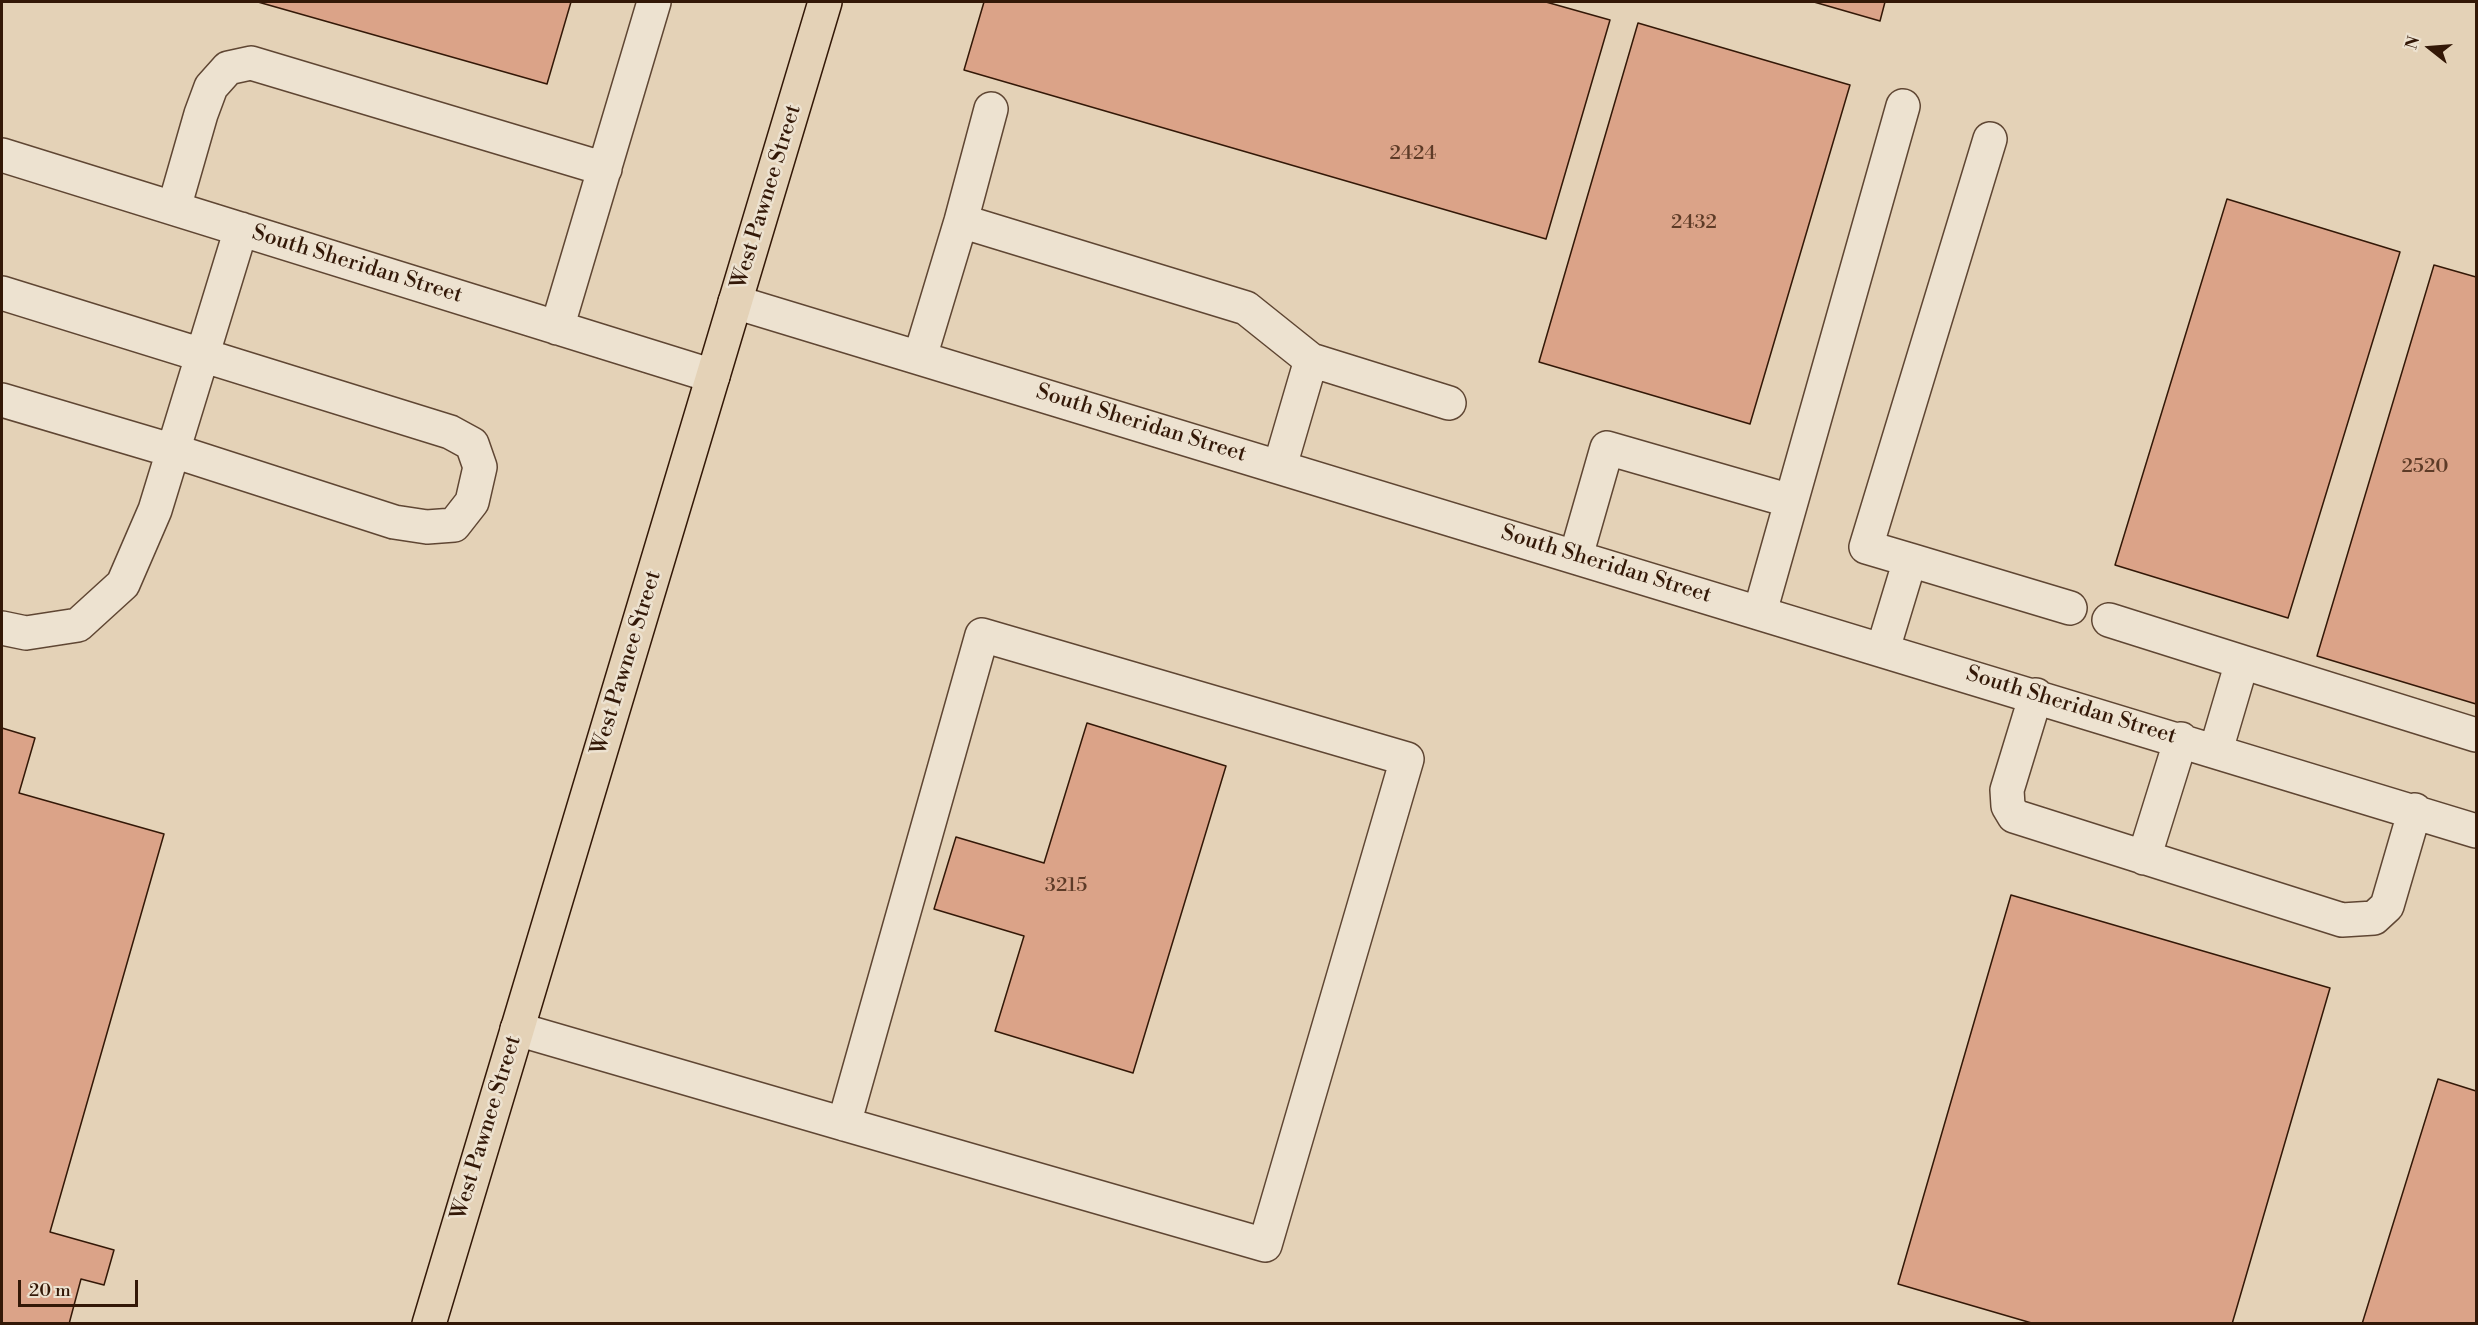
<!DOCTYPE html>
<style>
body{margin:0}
#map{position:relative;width:2478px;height:1325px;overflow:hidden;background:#e4d2b7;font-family:"Libre Bodoni",serif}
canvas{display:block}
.frame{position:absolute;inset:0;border:3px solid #331807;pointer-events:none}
.north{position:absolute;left:2400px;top:18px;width:60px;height:60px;-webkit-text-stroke:4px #ede2d0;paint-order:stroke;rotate:287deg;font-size:16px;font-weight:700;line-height:24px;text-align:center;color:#331807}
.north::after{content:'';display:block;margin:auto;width:21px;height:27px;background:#331807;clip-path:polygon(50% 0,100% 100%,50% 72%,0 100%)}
.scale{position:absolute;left:18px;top:1280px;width:120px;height:27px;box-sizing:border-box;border:3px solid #331807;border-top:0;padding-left:8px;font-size:18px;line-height:21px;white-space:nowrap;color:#331807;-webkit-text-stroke:4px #ede2d0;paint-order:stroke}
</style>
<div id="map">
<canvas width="2478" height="1325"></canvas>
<div class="frame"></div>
<div class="north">N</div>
<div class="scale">20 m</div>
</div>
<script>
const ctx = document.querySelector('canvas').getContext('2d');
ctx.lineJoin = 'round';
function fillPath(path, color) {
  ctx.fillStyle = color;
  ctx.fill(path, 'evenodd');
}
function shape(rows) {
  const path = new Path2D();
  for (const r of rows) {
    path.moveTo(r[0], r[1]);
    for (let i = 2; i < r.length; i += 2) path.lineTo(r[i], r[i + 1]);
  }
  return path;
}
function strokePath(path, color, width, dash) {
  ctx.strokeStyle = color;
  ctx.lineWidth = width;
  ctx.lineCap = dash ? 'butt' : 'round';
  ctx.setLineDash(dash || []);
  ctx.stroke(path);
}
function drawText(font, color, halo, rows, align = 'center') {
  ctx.font = font + ' "Libre Bodoni",serif';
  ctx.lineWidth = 5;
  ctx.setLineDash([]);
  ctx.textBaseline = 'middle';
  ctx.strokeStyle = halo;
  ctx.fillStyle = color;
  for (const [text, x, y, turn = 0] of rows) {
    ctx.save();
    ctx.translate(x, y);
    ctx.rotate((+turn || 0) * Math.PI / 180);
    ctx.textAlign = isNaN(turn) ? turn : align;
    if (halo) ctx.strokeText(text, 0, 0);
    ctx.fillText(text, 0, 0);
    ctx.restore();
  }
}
const building = shape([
 [258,2,571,2,547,84,258,2],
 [984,2,1546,2,1610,20,1546,239,964,70,984,2],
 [1814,2,1885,2,1880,21,1814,2],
 [1638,23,1850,85,1750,424,1539,362,1638,23],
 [2227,199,2400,252,2288,618,2115,565,2227,199],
 [2434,265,2476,277,2476,704,2317,656,2434,265],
 [1087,723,1226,766,1133,1073,995,1031,1024,936,934,909,956,837,1044,863,1087,723],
 [2,728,35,738,19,793,164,834,50,1232,114,1250,104,1285,81,1279,69,1324,2,1324,2,728],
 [2011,895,2330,988,2232,1324,2035,1324,1898,1284,2011,895],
 [2438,1079,2476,1091,2476,1324,2362,1324,2438,1079]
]);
fillPath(building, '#dba388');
strokePath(building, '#331807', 1.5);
const minor = shape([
 [2,155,713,376],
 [174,208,201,114,211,87,228,68,251,63,605,169],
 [961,221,1246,308,1311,360,1280,466],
 [2,293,450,432,472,444,480,467,472,502,454,525,427,527,394,522,174,451,2,400],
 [735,302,2476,831],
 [557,328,654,2],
 [920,357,961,221,991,109],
 [1311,360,1449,403],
 [1576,556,1607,448,1791,501],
 [1910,560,1866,547,1990,139],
 [1760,612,1903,106],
 [2109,620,2242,662,2216,750],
 [2,628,26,633,78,625,123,584,155,510,241,229],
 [1883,649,1910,560,2070,608],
 [2242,662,2476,735],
 [2036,695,2007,790,2008,806,2014,816,2342,920,2374,918,2387,906,2415,810],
 [2144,858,2181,739],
 [517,1029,844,1124,1265,1245,1407,759,982,635,844,1124]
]);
const major = shape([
 [429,1324,825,2]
]);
strokePath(minor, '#5f4633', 36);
strokePath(major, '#331807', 36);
strokePath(minor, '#ede2d0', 33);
strokePath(major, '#e4d2b7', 33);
drawText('20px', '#5d3b27', null, [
 ["2424",1413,154],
 ["2432",1694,223],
 ["2520",2425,467],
 ["3215",1066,886]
]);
drawText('22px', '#331807', '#ede2d0', [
 ["West Pawnee Street",767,197,-73],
 ["South Sheridan Street",357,265,17],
 ["South Sheridan Street",1141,424,17],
 ["South Sheridan Street",1606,565,17],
 ["West Pawnee Street",627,663,-73],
 ["South Sheridan Street",2071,706,17],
 ["West Pawnee Street",487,1128,-73]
]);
</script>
